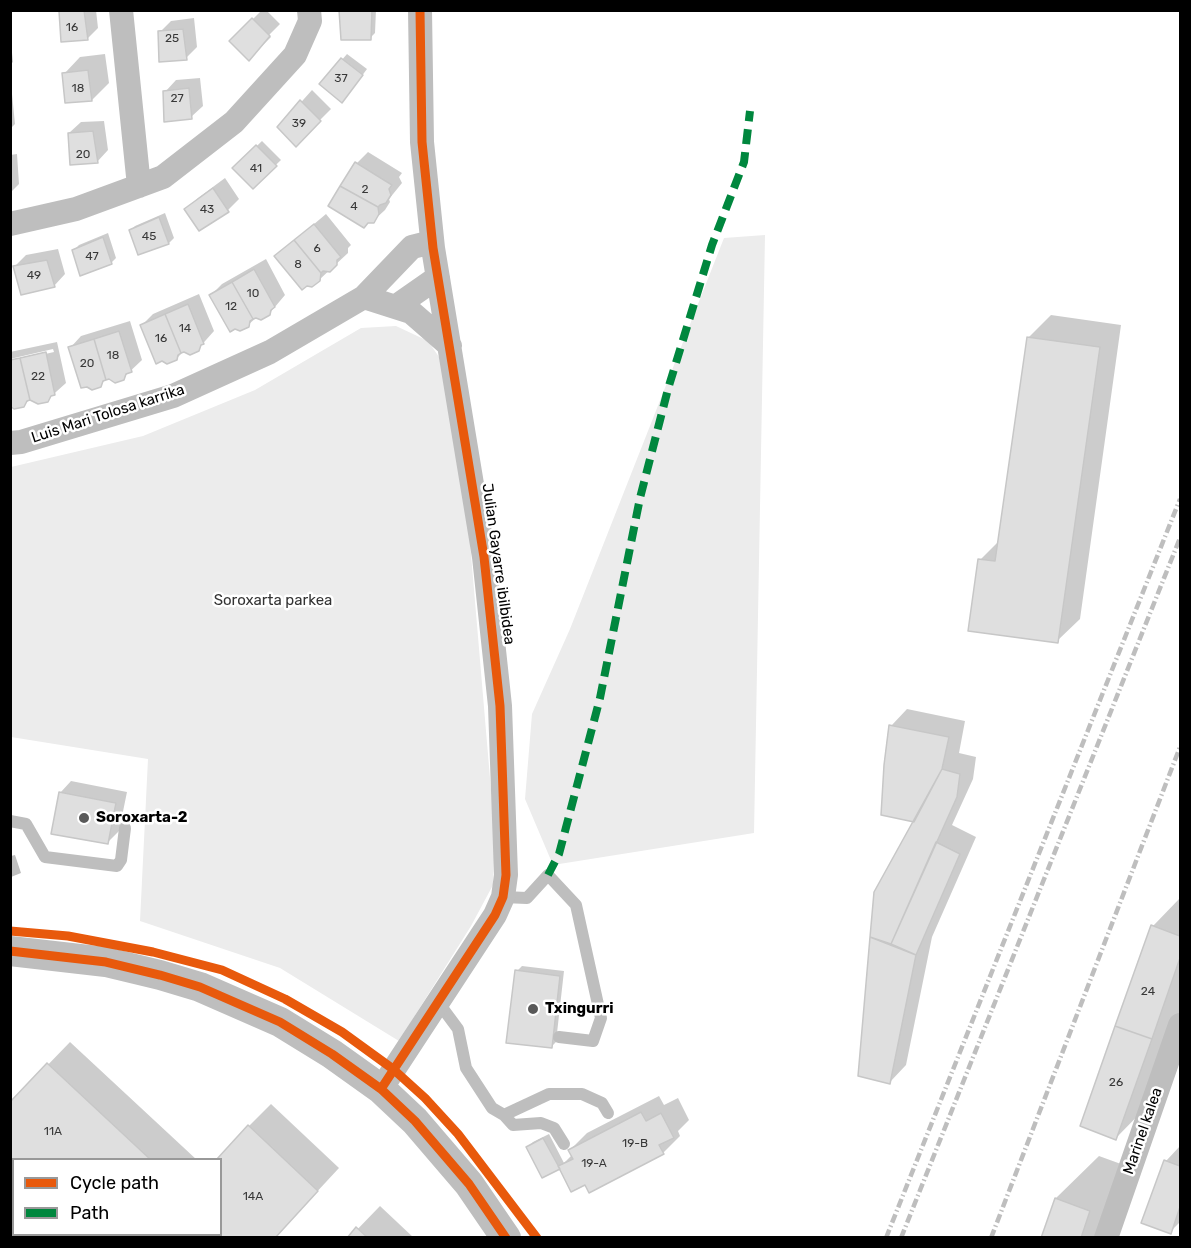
<!DOCTYPE html>
<style>
body{margin:0}
#map{position:relative;width:1191px;height:1248px;overflow:hidden;background:#fff;font-family:Rubik,sans-serif}
canvas{display:block}
.frame{position:absolute;inset:0;border:12px solid #000;pointer-events:none}
.legend{position:absolute;left:12px;top:1158px;width:210px;height:78px;box-sizing:border-box;background:#fff;border:2px solid #999;margin:0;padding:8px 10px;list-style:none;font-size:18px;color:#000}
.legend li{display:flex;align-items:center;gap:12px;height:30px}
.legend b{width:30px;border:2px solid #999}
</style>
<div id="map">
<canvas width="1191" height="1248"></canvas>
<div class="frame"></div>
<ul class="legend">
<li><b style="height:8px;background:#e8590c"></b>Cycle path</li>
<li><b style="height:8px;background:#00873e"></b>Path</li>
</ul>
</div>
<script>
const ctx = document.querySelector('canvas').getContext('2d');
ctx.lineJoin = 'round';
function fillPath(path, color) {
  ctx.fillStyle = color;
  ctx.fill(path, 'evenodd');
}
function shape(rows) {
  const path = new Path2D();
  for (const r of rows) {
    path.moveTo(r[0], r[1]);
    for (let i = 2; i < r.length; i += 2) path.lineTo(r[i], r[i + 1]);
  }
  return path;
}
function strokePath(path, color, width, dash) {
  ctx.strokeStyle = color;
  ctx.lineWidth = width;
  ctx.lineCap = dash ? 'butt' : 'round';
  ctx.setLineDash(dash || []);
  ctx.stroke(path);
}
function drawText(font, color, halo, rows, align = 'center') {
  ctx.font = font + ' Rubik,sans-serif';
  ctx.lineWidth = 5;
  ctx.setLineDash([]);
  ctx.textBaseline = 'middle';
  ctx.strokeStyle = halo;
  ctx.fillStyle = color;
  for (const [text, x, y, turn = 0] of rows) {
    ctx.save();
    ctx.translate(x, y);
    ctx.rotate((+turn || 0) * Math.PI / 180);
    ctx.textAlign = isNaN(turn) ? turn : align;
    if (halo) ctx.strokeText(text, 0, 0);
    ctx.fillText(text, 0, 0);
    ctx.restore();
  }
}
fillPath(shape([
 [765,235,754,833,553,865,525,799,532,714,570,629,724,238],
 [396,326,428,341,448,370,463,460,495,837,493,885,471,926,399,1041,280,968,140,921,148,759,11,737,11,467,143,436,255,390,361,328]
]), '#ececec');
fillPath(shape([
 [15,855,21,873,11,877,11,856]
]), '#bfbfbf');
fillPath(shape([
 [62,10,96,10,98,28,87,39,60,12],
 [262,10,266,10,280,24,269,35,271,37,249,59,231,41],
 [341,10,376,10,375,33,370,38],
 [194,18,197,47,186,58,160,32,171,21],
 [10,34,13,62,10,65],
 [105,54,109,83,92,100,64,74,80,57],
 [347,54,367,69,347,96,321,84],
 [200,78,203,106,191,117,165,92,176,80],
 [312,90,331,109,296,144,279,127],
 [10,94,12,94,15,124,10,129],
 [104,121,108,150,97,162,69,133,81,122],
 [262,141,281,160,253,187,234,168],
 [368,152,402,173,399,177,402,183,389,199,390,202,385,210,373,221,330,206,357,163],
 [17,154,19,184,10,193,10,155],
 [225,178,239,199,228,210,186,209,198,198],
 [165,213,174,238,169,243,138,253,130,231,135,226],
 [326,214,351,245,348,248,348,253,319,280,276,256],
 [108,233,116,258,111,263,74,250,79,245],
 [58,249,65,274,54,286,15,266,26,255],
 [266,259,285,295,269,314,257,317,248,325,211,295,222,284],
 [199,294,214,331,198,349,185,350,176,359,142,325,153,314],
 [1051,315,1121,325,1080,619,1057,641,980,560,1000,540,1028,338],
 [130,321,142,360,123,378,107,378,100,385,70,348,81,336],
 [57,342,66,383,47,400,30,399,23,406,10,362,54,352,53,349,10,359,10,352],
 [907,709,965,721,959,753,976,757,973,779,952,825,976,837,932,937,906,1065,890,1082,860,1075,875,893,916,820,891,726],
 [71,781,127,792,119,831,108,842,60,793],
 [1180,898,1180,1033,1158,1095,1116,1138,1153,926],
 [522,966,564,971,556,1042,551,1047,517,971],
 [70,1042,197,1160,14,1160,14,1234,220,1234,249,1126,271,1104,339,1168,274,1238,10,1238,10,1104],
 [659,1096,664,1105,678,1098,689,1120,678,1131,680,1136,663,1153,590,1191,586,1183,528,1147,533,1142,549,1134,564,1163,572,1155,570,1150,587,1133],
 [1180,1146,1180,1222,1170,1232,1166,1161],
 [1099,1156,1132,1168,1107,1238,1042,1238,1056,1198],
 [380,1206,414,1238,349,1238]
]), '#0003');
const building = shape([
 [84,10,88,40,61,42,59,11,84,10],
 [339,10,372,10,371,40,341,40,339,10],
 [252,18,270,36,249,61,229,41,252,18],
 [183,29,187,60,159,62,158,31,183,29],
 [341,58,363,75,342,103,319,84,341,58],
 [88,70,92,101,65,103,62,73,88,70],
 [189,88,192,119,164,122,163,91,189,88],
 [300,100,321,121,296,147,277,127,300,100],
 [93,131,98,163,70,165,68,133,93,131],
 [256,145,277,166,253,189,232,168,256,145],
 [355,162,392,185,389,189,391,195,386,203,380,205,378,207,340,186,355,162],
 [340,186,378,207,379,214,374,223,368,223,364,228,328,206,340,186],
 [213,188,229,212,199,231,184,209,213,188],
 [159,217,169,244,138,255,129,230,159,217],
 [314,224,341,257,337,260,337,265,330,272,323,271,321,273,294,240,314,224],
 [103,237,112,264,80,276,72,250,103,237],
 [294,240,321,273,320,281,312,287,307,286,302,290,274,256,294,240],
 [47,260,55,287,21,295,13,266,47,260],
 [254,269,275,307,271,310,270,315,261,320,256,318,253,319,232,282,254,269],
 [232,282,253,319,250,321,249,327,240,331,235,329,230,332,209,295,232,282],
 [188,304,204,344,201,345,199,351,190,355,184,352,181,353,165,314,188,304],
 [165,314,181,353,178,355,177,360,167,364,162,361,156,364,140,325,165,314],
 [119,331,132,372,126,374,124,380,115,383,109,379,106,380,94,339,119,331],
 [1027,337,1100,347,1058,643,968,631,978,559,995,561,1027,337],
 [94,339,106,380,103,381,101,387,92,390,87,387,81,388,68,347,94,339],
 [46,352,55,395,51,396,48,402,38,404,30,400,20,358,46,352],
 [20,358,30,400,27,401,24,407,14,409,10,406,10,360,20,358],
 [889,725,949,737,942,769,914,822,881,815,884,765,889,725],
 [942,769,960,774,957,797,891,944,870,937,874,892,942,769],
 [59,792,116,803,108,844,51,834,59,792],
 [936,842,960,854,916,955,891,944,936,842],
 [1151,925,1180,936,1180,958,1152,1039,1115,1026,1151,925],
 [870,937,916,955,890,1084,858,1076,870,937],
 [515,970,560,976,552,1048,506,1043,515,970],
 [1115,1026,1152,1039,1116,1140,1080,1126,1115,1026],
 [47,1063,151,1160,14,1160,14,1234,220,1234,220,1160,216,1160,248,1125,318,1191,275,1238,10,1238,10,1102,47,1063],
 [641,1112,646,1121,661,1113,674,1138,659,1145,664,1154,589,1193,585,1185,571,1192,558,1166,573,1159,568,1150,641,1112],
 [543,1138,560,1169,542,1178,526,1147,543,1138],
 [1164,1160,1180,1166,1180,1207,1171,1234,1141,1223,1164,1160],
 [1055,1198,1090,1211,1081,1238,1041,1238,1055,1198],
 [356,1227,368,1238,347,1238,356,1227]
]);
fillPath(building, '#dfdfdf');
strokePath(building, '#c7c7c7', 1.5);
strokePath(shape([
 [10,821,26,824,45,857,117,866,121,860,125,828],
 [503,897,527,898,548,875,576,905,601,1018,593,1041,559,1037],
 [438,1002,458,1029,466,1068,492,1108,504,1115,549,1094,582,1094,602,1103,608,1113],
 [504,1115,513,1125,541,1123,554,1128,564,1144]
]), '#bebebe', 12);
strokePath(shape([
 [121,10,139,186],
 [10,224,76,209,163,177,234,122,295,55,310,21,309,10],
 [364,297,411,312,450,346],
 [395,307,438,277],
 [10,443,21,442,173,396,270,352,364,297,412,247,424,244,433,248],
 [381,1089,495,915,503,897,506,875,500,706,484,557,433,248,422,142,420,10],
 [1106,1238,1180,1025]
]), '#bebebe', 24);
strokePath(shape([
 [10,951,106,962,160,975,200,987,280,1022,332,1054,381,1089,415,1121,469,1184,506,1238]
]), '#bebebe', 30);
strokePath(shape([
 [886,1238,1180,499],
 [901,1238,1180,538],
 [991,1238,1180,747]
]), '#bebebe', 4.5, [9, 3, 1.5, 3]);
strokePath(shape([
 [548,875,559,854,600,698,640,498,668,389,712,245,744,162,750,111]
]), '#00873e', 8, [15, 8]);
strokePath(shape([
 [10,931,68,936,153,952,222,970,285,999,342,1032,393,1069,425,1098,458,1134,537,1238],
 [10,951,106,962,160,975,200,987,280,1022,332,1054,381,1089,415,1121,469,1184,506,1238],
 [381,1089,495,915,503,897,506,875,500,706,484,557,433,248,422,142,420,10]
]), '#e8590c', 9);
for (const [x, y, r, color] of [
 [84,818,6,"#595959"],
 [533,1009,6,"#595959"]
]) {
  const dot = new Path2D();
  dot.arc(x, y, r, 0, 2 * Math.PI);
  ctx.fillStyle = color;
  ctx.fill(dot);
  strokePath(dot, '#fff', 2);
}
drawText('12px', '#383838', null, [
 ["16",72,28],
 ["25",172,39],
 ["37",341,79],
 ["18",78,89],
 ["27",177,99],
 ["39",299,124],
 ["20",83,155],
 ["41",256,169],
 ["2",365,190],
 ["4",354,207],
 ["43",207,210],
 ["45",149,237],
 ["6",317,249],
 ["47",92,257],
 ["8",298,265],
 ["49",34,276],
 ["10",253,294],
 ["12",231,307],
 ["14",185,329],
 ["16",161,339],
 ["18",113,356],
 ["20",87,364],
 ["22",38,377],
 ["24",1148,992],
 ["26",1116,1083],
 ["11A",53,1132],
 ["19-B",635,1144],
 ["19-A",594,1164],
 ["14A",253,1197]
]);
drawText('15px', '#000', '#fff', [
 ["Luis Mari Tolosa karrika",108,414,-18],
 ["Julian Gayarre ibilbidea",498,564,82],
 ["Marinel kalea",1143,1131,-71]
]);
drawText('15px', '#333', '#fff', [
 ["Soroxarta parkea",273,601]
]);
drawText('bold 15px', '#000', '#fff', [
 ["Soroxarta-2",96,818],
 ["Txingurri",545,1009]
], 'left');
</script>
